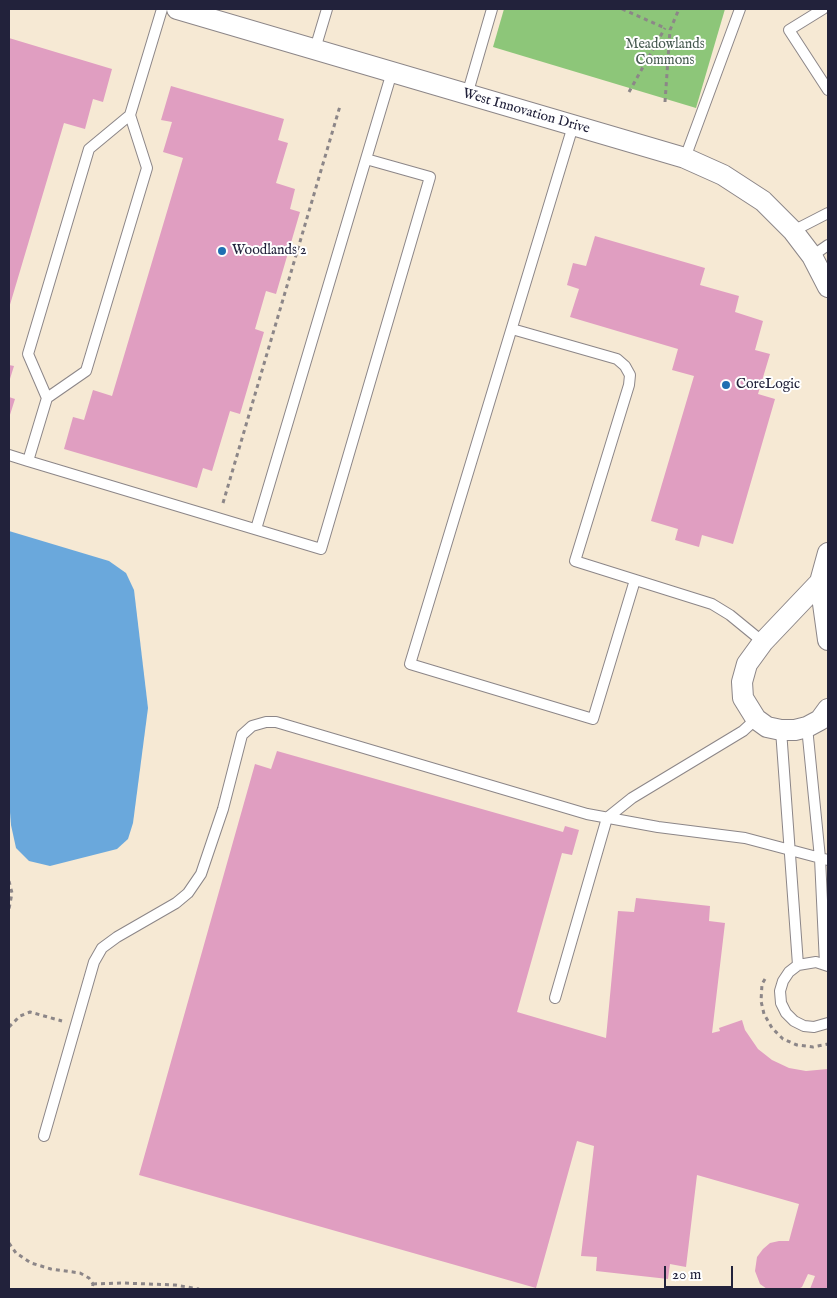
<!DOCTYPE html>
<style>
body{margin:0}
#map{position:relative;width:837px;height:1298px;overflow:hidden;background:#f6e9d4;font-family:"IM FELL English",serif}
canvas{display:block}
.frame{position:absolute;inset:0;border:10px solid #22223b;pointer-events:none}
.scale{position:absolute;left:664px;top:1266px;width:69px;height:22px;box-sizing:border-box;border:2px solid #22223b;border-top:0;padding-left:6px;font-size:15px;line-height:18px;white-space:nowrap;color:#22223b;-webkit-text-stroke:4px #fff;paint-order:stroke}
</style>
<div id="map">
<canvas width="837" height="1298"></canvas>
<div class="frame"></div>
<div class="scale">20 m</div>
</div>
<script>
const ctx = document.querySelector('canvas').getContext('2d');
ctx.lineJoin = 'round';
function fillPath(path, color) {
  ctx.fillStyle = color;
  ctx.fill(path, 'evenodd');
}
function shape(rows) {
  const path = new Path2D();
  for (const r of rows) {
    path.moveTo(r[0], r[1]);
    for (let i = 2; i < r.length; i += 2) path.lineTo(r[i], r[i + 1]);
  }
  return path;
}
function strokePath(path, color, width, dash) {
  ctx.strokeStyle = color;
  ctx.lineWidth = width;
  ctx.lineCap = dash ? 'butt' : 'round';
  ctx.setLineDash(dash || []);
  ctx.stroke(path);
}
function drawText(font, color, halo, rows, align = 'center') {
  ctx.font = font + ' "IM FELL English",serif';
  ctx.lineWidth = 4;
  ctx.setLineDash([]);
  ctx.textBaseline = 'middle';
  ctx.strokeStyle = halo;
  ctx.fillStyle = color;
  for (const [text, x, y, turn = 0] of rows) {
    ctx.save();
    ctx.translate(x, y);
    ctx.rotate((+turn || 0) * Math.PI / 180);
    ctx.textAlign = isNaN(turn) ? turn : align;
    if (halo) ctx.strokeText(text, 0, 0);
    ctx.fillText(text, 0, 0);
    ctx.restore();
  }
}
fillPath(shape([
 [504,9,725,9,696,108,493,47]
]), '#8dc679');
fillPath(shape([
 [9,531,109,561,126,573,134,590,148,708,133,823,128,839,117,849,50,866,29,861,16,848,11,825,9,799]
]), '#6aa8dc');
fillPath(shape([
 [9,38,112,69,103,102,93,99,85,129,64,123,9,308],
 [171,86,284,119,278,140,288,143,276,183,295,189,290,209,300,212,276,294,266,291,255,329,264,332,240,414,230,411,212,471,203,468,197,488,64,449,73,417,84,420,93,390,112,396,183,158,163,152,172,122,161,120],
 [595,236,705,268,700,285,739,296,735,312,763,321,755,350,770,354,758,394,775,399,733,544,702,535,699,547,675,540,678,529,651,521,694,376,672,370,678,349,570,317,579,289,567,285,573,263,586,266],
 [9,365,14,366,9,382],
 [9,397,15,399,9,418],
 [277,751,563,832,565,826,579,830,572,855,562,853,517,1012,606,1038,618,911,634,912,636,898,710,906,709,921,725,923,712,1033,720,1031,719,1028,742,1020,745,1030,758,1049,772,1060,789,1068,806,1071,828,1069,828,1289,810,1289,815,1276,808,1274,802,1287,798,1289,767,1289,760,1284,755,1271,757,1257,763,1249,770,1243,779,1241,789,1241,799,1204,697,1175,686,1267,670,1264,668,1279,596,1271,597,1257,581,1256,594,1146,577,1141,536,1288,139,1175,255,764,271,769]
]), '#e09ec1');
const service = shape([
 [823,9,789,30,828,90],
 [315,49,327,9],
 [467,95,492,9],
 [573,126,410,664,593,719,635,580],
 [685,158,740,9],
 [793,231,828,213],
 [812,256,828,245],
 [512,329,617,359,625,366,630,375,629,385,575,561,712,604,730,615,763,642],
 [47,398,28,354,89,149,130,115],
 [9,455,28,461,47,398,86,371,147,168,130,115,162,9],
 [28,461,321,549,430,177,366,159,392,72],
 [256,529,366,159],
 [807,727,820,858,825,964],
 [781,730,798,965],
 [828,966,816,962,798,965,789,972,783,981,780,991,781,1003,786,1013,794,1021,804,1026,814,1027,828,1023],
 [555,998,607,818,632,798,743,731,756,719],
 [44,1136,94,962,102,948,117,937,176,903,188,893,201,874,223,809,242,735,252,726,266,722,276,722,587,814,658,827,745,838,828,860]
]);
const minor = shape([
 [177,9,685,158,723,175,763,201,793,231,812,256,828,287],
 [828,553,820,582,828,640],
 [820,582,763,642,747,664,742,682,743,698,756,719,767,727,781,730,795,730,807,727,820,720,828,709]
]);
strokePath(service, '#8c8688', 12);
strokePath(minor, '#8c8688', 22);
strokePath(shape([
 [622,9,665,28],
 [629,92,665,28],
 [665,102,670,30,679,9],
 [223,503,340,106],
 [9,881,12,893,9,909],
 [765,979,762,984,761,1001,764,1014,772,1028,783,1039,797,1045,813,1047,828,1044],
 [9,1027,20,1016,30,1012,62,1021],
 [9,1243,16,1253,31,1263,51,1269,80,1273,89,1278,93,1284,92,1289],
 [93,1284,122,1283,175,1285,199,1289]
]), '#8c8688', 3, [4, 4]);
strokePath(service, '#fff', 10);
strokePath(minor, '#fff', 20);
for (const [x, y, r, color] of [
 [222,251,5,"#1f6fb2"],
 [726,385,5,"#1f6fb2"]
]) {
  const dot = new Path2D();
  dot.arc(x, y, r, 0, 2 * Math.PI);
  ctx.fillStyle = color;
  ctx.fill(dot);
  strokePath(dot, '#fff', 2);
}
drawText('14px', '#475b51', '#fff', [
 ["Meadowlands",665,45],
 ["Commons",665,61]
]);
drawText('14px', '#22223b', '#fff', [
 ["West Innovation Drive",526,112,16]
]);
drawText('14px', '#22223b', '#fff', [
 ["Woodlands 2",232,251],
 ["CoreLogic",736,385]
], 'left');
</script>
